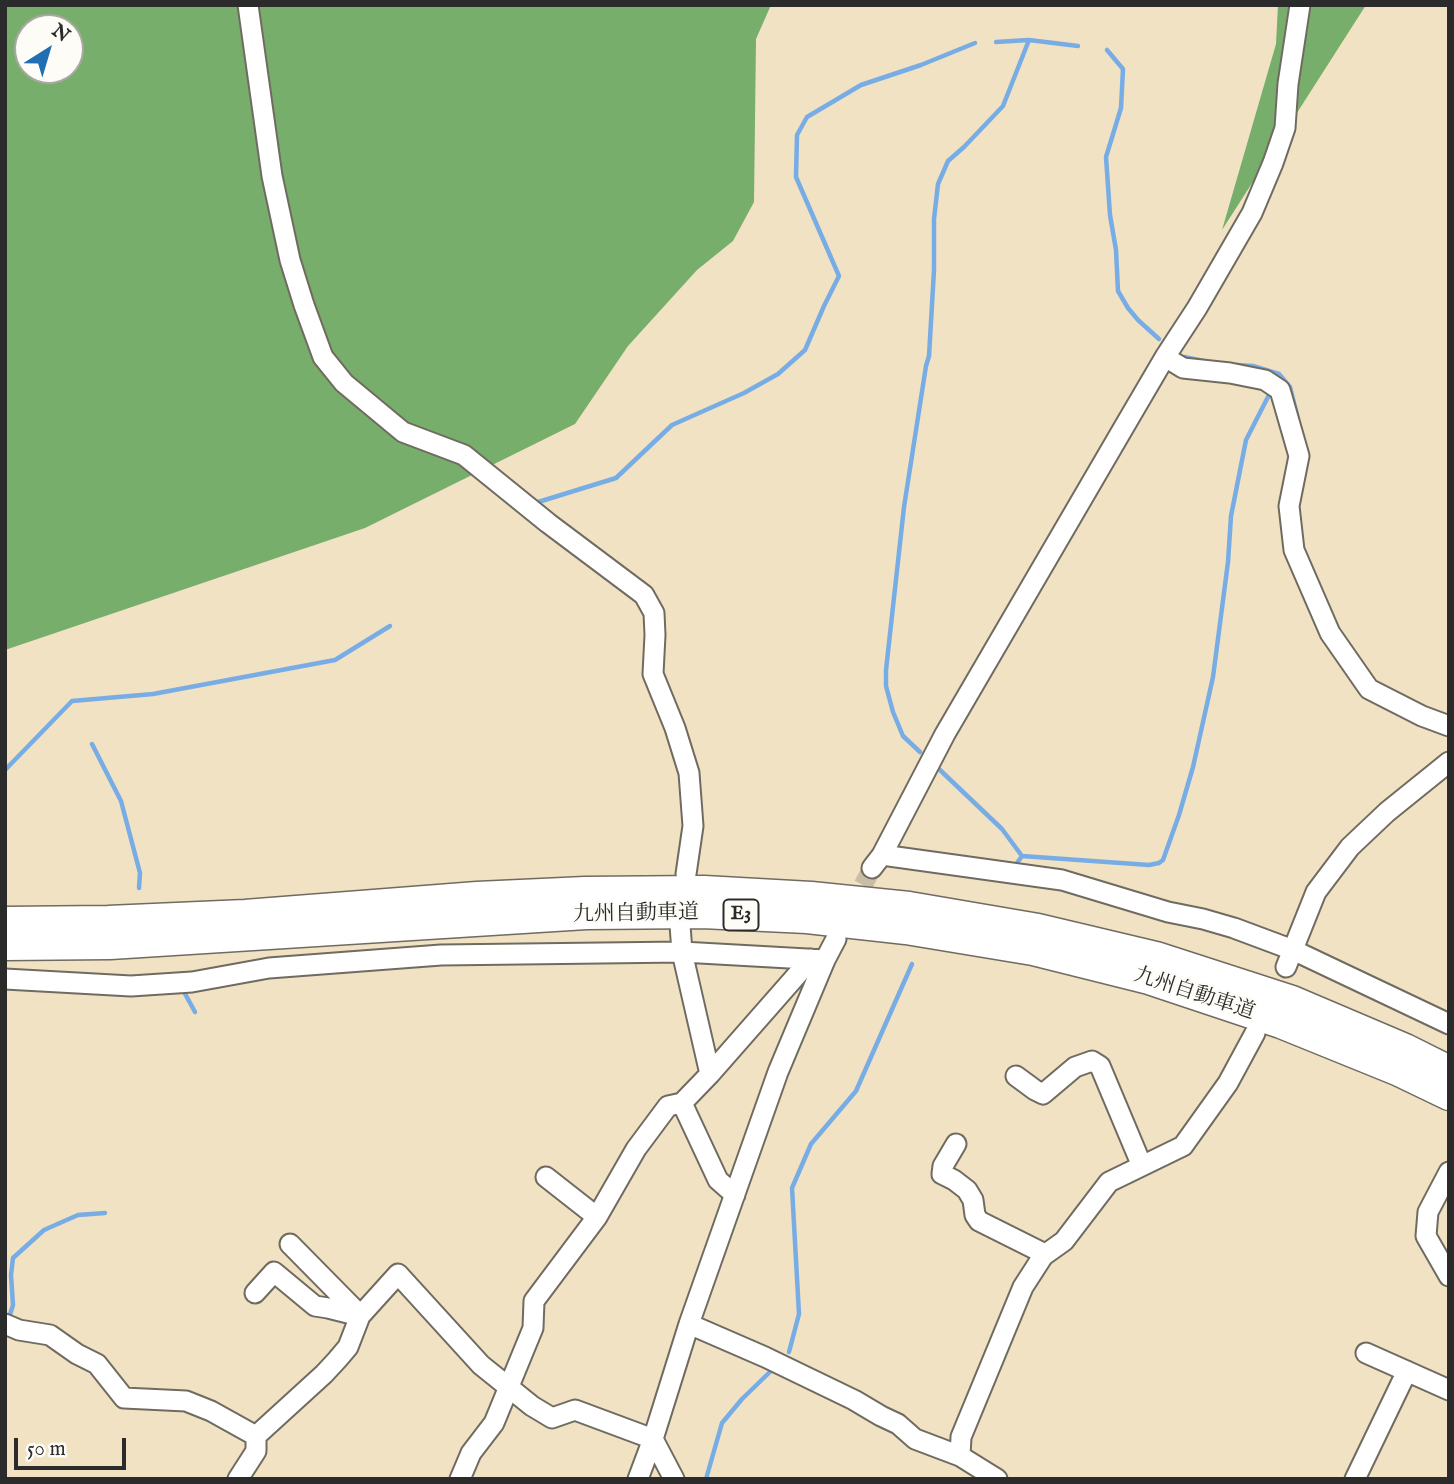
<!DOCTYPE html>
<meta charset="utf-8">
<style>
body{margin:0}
#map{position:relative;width:1454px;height:1484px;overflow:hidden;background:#f1e2c4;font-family:"IM FELL English",serif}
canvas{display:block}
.frame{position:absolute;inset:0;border:7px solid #2b2b2b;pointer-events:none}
.north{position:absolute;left:14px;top:14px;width:70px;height:70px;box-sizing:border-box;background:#fdfcf7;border:2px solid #a9a8a5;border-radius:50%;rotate:37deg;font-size:19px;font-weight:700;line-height:28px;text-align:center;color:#2b2b2b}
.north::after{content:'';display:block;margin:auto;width:24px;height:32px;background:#1f6fb2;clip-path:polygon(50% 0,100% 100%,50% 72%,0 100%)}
.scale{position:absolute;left:14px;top:1438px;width:112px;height:32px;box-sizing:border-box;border:4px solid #2b2b2b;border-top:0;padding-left:9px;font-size:21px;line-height:24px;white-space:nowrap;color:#2b2b2b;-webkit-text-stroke:5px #fdfcf7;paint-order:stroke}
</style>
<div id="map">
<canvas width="1454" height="1484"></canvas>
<div class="frame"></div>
<div class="north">N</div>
<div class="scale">50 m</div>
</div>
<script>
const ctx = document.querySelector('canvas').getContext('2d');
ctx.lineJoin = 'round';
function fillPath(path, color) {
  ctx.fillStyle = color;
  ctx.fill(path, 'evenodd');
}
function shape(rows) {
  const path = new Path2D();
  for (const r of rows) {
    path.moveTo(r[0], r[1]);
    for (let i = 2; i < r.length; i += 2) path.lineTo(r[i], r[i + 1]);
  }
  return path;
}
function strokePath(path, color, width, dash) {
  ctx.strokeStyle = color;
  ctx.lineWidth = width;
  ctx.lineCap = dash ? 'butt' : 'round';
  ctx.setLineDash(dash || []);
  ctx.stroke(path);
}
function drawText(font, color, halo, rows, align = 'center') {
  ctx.font = font + ' "IM FELL English","Noto Serif JP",serif';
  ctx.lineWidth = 5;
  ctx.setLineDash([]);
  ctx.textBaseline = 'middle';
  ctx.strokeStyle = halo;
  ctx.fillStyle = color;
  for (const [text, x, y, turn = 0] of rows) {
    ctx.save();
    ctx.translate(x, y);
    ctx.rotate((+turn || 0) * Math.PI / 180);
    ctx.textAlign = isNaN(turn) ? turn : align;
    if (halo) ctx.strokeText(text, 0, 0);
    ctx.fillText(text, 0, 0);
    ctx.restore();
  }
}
fillPath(shape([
 [5,5,771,5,756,39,754,202,733,241,697,270,628,346,575,424,365,528,5,650],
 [28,28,70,28,70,70,28,70],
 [1278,5,1366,5,1222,230,1276,44]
]), '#78ae6b');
strokePath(shape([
 [996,42,1029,40,1078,46],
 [1107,50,1123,69,1121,108,1106,157,1110,215,1116,250,1118,291,1128,308,1138,320,1159,339],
 [1184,357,1204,361],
 [1237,365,1253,366,1279,374,1290,387,1298,419],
 [535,503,616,478,672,425,744,393,778,374,805,350,824,306,839,276,796,177,797,135,807,117,861,85,921,65,975,43],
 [92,744,121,801,140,873,139,888],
 [920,752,903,736,893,712,886,686,886,670,904,507,926,366,929,356,934,270,934,219,938,184,948,161,964,147,1003,106,1029,40],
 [5,770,72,701,153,694,335,660,390,626],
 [940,770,1002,829,1022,856,1149,865,1159,863,1163,860,1179,815,1193,767,1213,677,1228,562,1231,516,1246,440,1271,391],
 [1017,863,1022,856],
 [183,990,195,1012],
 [9,1318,13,1305,11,1275,13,1258,44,1230,78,1215,105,1213],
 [789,1352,799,1314,792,1188,811,1144,856,1091,912,964],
 [706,1479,722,1423,742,1399,773,1369]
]), '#78ace5', 4.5);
strokePath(shape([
 [850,911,872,868]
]), '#c9bda5', 19, [19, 10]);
const minor = shape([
 [248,5,272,176,290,260,304,305,323,357,344,383,403,432,464,455,548,523,644,595,654,613,655,635,653,674,675,728,689,773,693,826,686,874],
 [1165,357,1183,368,1230,373,1265,380,1280,390,1299,456,1289,506,1294,550,1330,633,1369,689,1422,716,1449,726],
 [882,855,1062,880,1168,912,1203,919,1234,928,1293,950,1449,1024],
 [872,868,882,855,945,734,1124,427,1165,357,1197,308,1252,213,1273,163,1285,128,1288,84,1300,5],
 [680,925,682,952,710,1074],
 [1286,967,1316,892,1350,847,1387,812,1449,762],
 [5,979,131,986,192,982,269,968,441,955,682,952,825,960],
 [1016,1076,1035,1090,1043,1094,1075,1067,1092,1061,1100,1066,1142,1166],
 [956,1144,943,1166,942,1174,954,1180,967,1190,973,1200,975,1215,979,1221,1045,1254],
 [1449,1172,1428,1212,1426,1236,1449,1276],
 [546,1177,597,1217],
 [735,1195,718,1180,682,1103,710,1074,811,959],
 [290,1244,360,1315],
 [255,1293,274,1272,315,1306,328,1308,360,1316],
 [5,1324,19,1330,50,1335,77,1354,97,1364,124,1398,186,1401,211,1411,256,1436],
 [689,1324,765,1357,854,1400,881,1416,898,1424,915,1439,960,1456,997,1479],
 [1366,1353,1449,1390],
 [960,1456,961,1437,1023,1287,1043,1256,1064,1241,1109,1182,1183,1146,1228,1083,1255,1033],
 [238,1479,256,1451,256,1436,324,1374,337,1360,348,1347,360,1316,398,1274,481,1365,532,1406,552,1418,575,1410,653,1439,674,1479],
 [460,1479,471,1453,494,1423,533,1328,534,1301,597,1217,636,1149,668,1106,682,1103],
 [638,1479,653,1439,689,1324,778,1072,825,960,836,939],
 [1355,1479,1407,1371]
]);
const highway = shape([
 [5,922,108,921,245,915,477,897,585,892,704,891,811,897,909,907,1038,929,1156,957,1292,1001,1405,1049,1449,1071],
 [5,945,110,944,586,914,702,913,807,918,906,929,1033,950,1149,979,1281,1023,1397,1070,1449,1095]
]);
strokePath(minor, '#706b61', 23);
strokePath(highway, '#706b61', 33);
strokePath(minor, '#fff', 19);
strokePath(highway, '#fff', 30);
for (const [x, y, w] of [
 [741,915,35]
]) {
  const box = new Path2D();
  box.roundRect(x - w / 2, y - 15.5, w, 31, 5);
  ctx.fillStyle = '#fdfcf7';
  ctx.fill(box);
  strokePath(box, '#2b2b2b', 2);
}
drawText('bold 19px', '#2b2b2b', null, [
 ["E3",741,915]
]);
drawText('21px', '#2b2b2b', '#fdfcf7', [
 ["九州自動車道",636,915,-1],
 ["九州自動車道",1194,995,18]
]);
</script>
